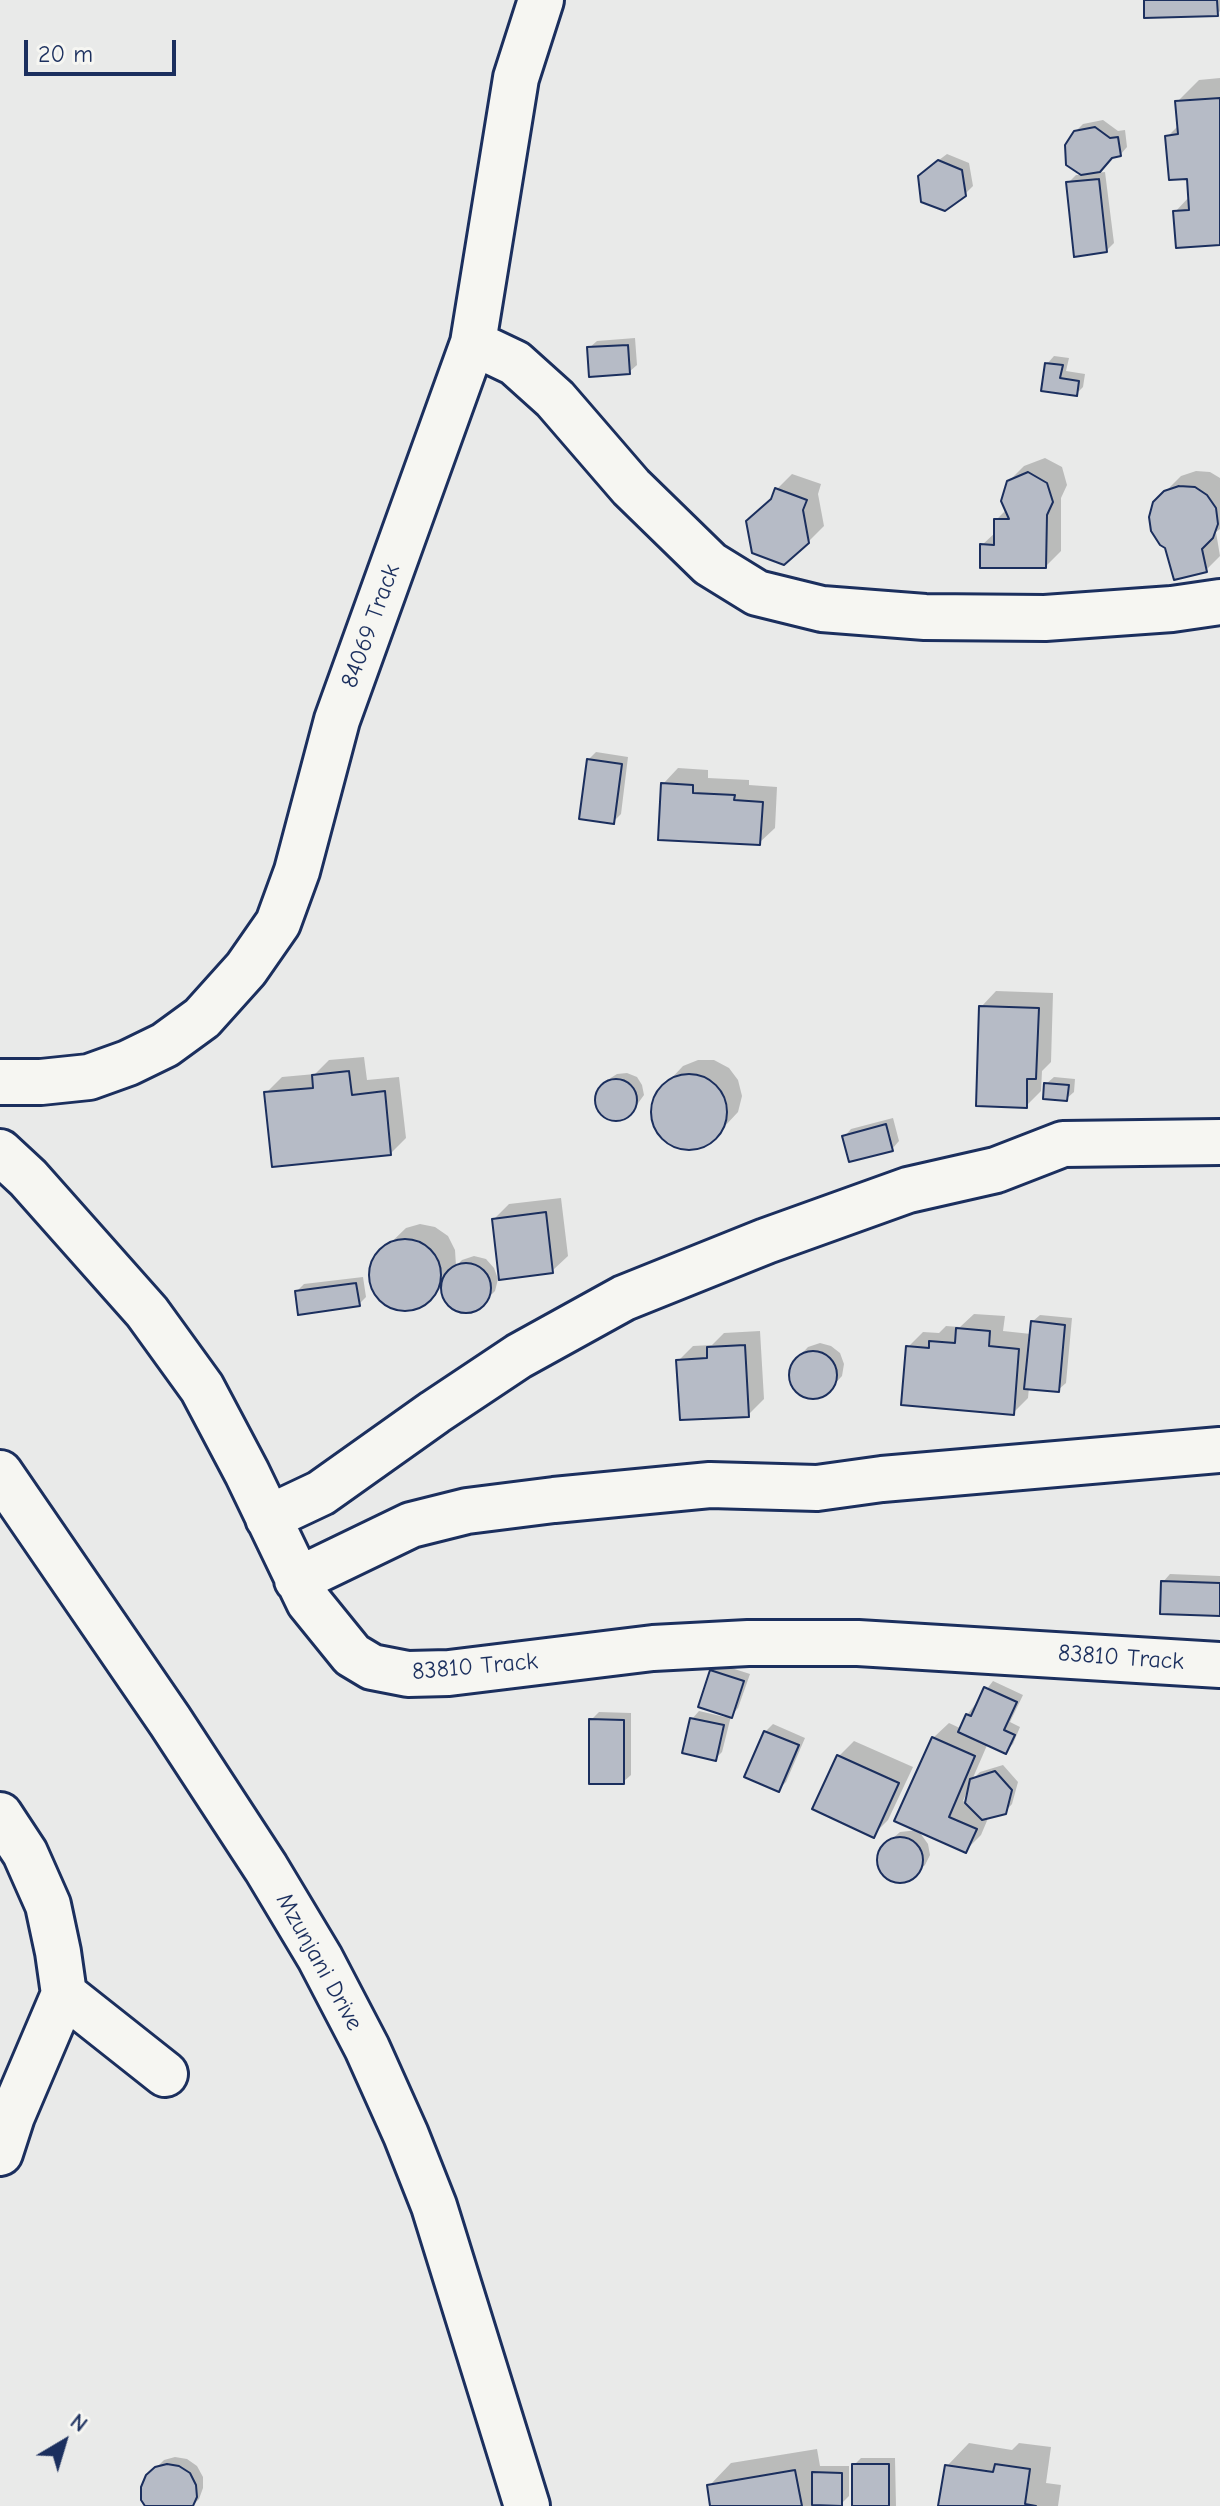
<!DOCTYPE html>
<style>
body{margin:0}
#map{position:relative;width:1220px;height:2506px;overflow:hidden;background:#e9eae9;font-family:"Comic Neue",sans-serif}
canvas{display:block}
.north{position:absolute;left:24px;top:2402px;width:80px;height:80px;-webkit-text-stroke:6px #f6f6f2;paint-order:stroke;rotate:38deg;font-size:22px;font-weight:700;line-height:32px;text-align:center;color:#1b2f5e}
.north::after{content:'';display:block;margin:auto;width:28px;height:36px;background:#1b2f5e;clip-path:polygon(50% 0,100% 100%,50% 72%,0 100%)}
.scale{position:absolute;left:24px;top:40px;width:152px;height:36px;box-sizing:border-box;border:4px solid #1b2f5e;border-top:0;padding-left:10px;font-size:24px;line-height:28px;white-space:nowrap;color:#1b2f5e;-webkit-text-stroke:6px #f6f6f2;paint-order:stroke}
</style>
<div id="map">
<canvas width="1220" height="2506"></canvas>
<div class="north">N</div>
<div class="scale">20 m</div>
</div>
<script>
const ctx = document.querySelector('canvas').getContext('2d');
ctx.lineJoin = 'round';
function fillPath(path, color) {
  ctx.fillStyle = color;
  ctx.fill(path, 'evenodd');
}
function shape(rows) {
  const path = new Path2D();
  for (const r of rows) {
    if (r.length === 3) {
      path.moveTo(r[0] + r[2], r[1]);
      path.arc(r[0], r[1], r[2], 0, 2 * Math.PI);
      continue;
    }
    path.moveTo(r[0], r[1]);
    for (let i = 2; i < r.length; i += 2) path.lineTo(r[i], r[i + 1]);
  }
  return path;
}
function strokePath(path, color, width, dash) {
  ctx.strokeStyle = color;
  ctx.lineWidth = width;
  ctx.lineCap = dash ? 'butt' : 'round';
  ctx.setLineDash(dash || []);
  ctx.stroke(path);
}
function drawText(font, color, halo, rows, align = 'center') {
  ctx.font = font + ' "Comic Neue",sans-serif';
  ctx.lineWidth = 8;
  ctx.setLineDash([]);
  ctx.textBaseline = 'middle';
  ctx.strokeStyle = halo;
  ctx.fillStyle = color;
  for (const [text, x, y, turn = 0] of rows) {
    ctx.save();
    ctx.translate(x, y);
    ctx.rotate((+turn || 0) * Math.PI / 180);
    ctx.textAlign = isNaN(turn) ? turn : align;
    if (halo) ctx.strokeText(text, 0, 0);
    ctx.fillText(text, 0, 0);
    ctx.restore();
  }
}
fillPath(shape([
 [1146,0,1220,0,1220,11,1217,14],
 [1220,78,1220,243,1175,212,1190,196,1189,176,1167,137,1179,125,1177,102,1199,80],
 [1103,120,1118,131,1125,130,1127,147,1120,155,1113,155,1096,173,1105,172,1114,243,1106,251,1068,183,1076,175,1083,175,1068,164,1075,132,1083,124],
 [947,154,969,163,973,186,965,194,927,169],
 [635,338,637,365,629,372,589,348,597,341],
 [1054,356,1069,358,1066,371,1085,374,1083,387,1076,394,1043,390,1047,364],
 [1045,458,1062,467,1067,485,1061,498,1061,551,1046,566,982,545,996,532,996,520,1007,509,1008,482,1024,466],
 [1196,471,1210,472,1220,478,1220,529,1216,532,1220,556,1206,570,1165,492,1181,476],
 [792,474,821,484,818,494,824,526,808,542,774,497,777,489],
 [596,752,628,757,621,814,613,822,588,760],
 [678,768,708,770,708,778,749,780,749,785,777,787,775,828,759,843,663,784],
 [996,991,1053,993,1051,1062,1042,1071,1041,1091,1026,1106,981,1007],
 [364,1057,367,1080,399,1077,406,1138,391,1153,266,1093,282,1077,315,1074,329,1060],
 [698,1060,714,1060,729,1068,738,1080,742,1096,738,1112,711,1141,697,1148,680,1147,666,1140,656,1127,652,1111,657,1095,667,1083,683,1066],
 [627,1073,637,1077,642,1085,644,1095,631,1113,622,1119,612,1119,603,1116,597,1107,596,1096,609,1079,617,1074],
 [1054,1077,1075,1079,1074,1092,1066,1099,1046,1084],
 [893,1118,899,1141,892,1149,844,1137,851,1129],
 [561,1198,568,1256,552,1271,494,1219,509,1204],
 [420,1224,435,1227,448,1236,455,1250,456,1266,462,1260,474,1256,486,1259,494,1268,498,1279,495,1291,478,1308,466,1312,455,1309,445,1300,441,1287,422,1306,407,1310,392,1306,379,1298,372,1284,371,1268,378,1255,406,1228],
 [363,1277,366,1297,359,1304,297,1291,304,1284],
 [974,1314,1005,1316,1003,1331,1031,1334,1032,1322,1040,1315,1072,1318,1066,1383,1058,1390,1029,1387,1028,1398,1013,1413,908,1347,923,1332,939,1333,946,1326,960,1327],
 [760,1331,764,1399,748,1415,678,1361,693,1346,712,1345,724,1333],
 [820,1343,831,1346,840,1353,844,1364,842,1376,826,1393,815,1398,803,1395,794,1387,790,1376,792,1364,808,1347],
 [1170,1574,1220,1576,1220,1614,1163,1582],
 [719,1664,750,1674,738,1708,731,1716,722,1752,715,1759,692,1719,699,1711,725,1717,711,1671],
 [993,1681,1023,1695,1010,1722,1020,1727,1013,1744,1006,1751,988,1743,972,1780,980,1772,1003,1765,1018,1782,1012,1804,1005,1812,989,1816,981,1835,965,1851,897,1820,933,1738,949,1723,962,1729,967,1715],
 [968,1789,970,1790,967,1803,963,1801],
 [599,1712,631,1713,631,1775,623,1782,591,1720],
 [773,1724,805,1738,786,1782,779,1789,765,1732],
 [854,1741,913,1767,888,1820,873,1835,839,1756],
 [918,1830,928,1844,930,1855,925,1865,908,1880,897,1881,887,1877,880,1868,878,1857,883,1847,900,1832],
 [969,2443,1012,2450,1019,2443,1051,2447,1046,2483,1061,2485,1058,2506,940,2506,947,2466],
 [817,2449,820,2466,849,2466,849,2496,841,2504,827,2504,827,2506,712,2506,709,2486,731,2463],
 [175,2457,187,2459,197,2466,203,2477,203,2488,199,2499,192,2506,147,2506,156,2468,164,2460],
 [861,2458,895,2458,896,2506,854,2506,854,2465]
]), '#0003');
const building = shape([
 [1144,0,1217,0,1218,16,1144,18,1144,0],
 [1220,98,1220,245,1176,248,1173,211,1189,210,1187,179,1169,180,1165,136,1178,134,1175,101,1220,98],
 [1095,127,1110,138,1118,137,1121,156,1112,158,1100,172,1081,175,1066,165,1065,145,1074,131,1095,127],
 [938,160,962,170,966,196,945,211,921,202,918,176,938,160],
 [1099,179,1107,252,1074,257,1066,182,1099,179],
 [628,345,630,374,589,377,587,347,628,345],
 [1045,363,1063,365,1060,378,1079,381,1077,396,1041,391,1045,363],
 [1028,472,1047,483,1053,502,1047,515,1046,568,980,568,980,544,994,545,994,519,1009,519,1001,501,1007,481,1028,472],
 [1179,486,1195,487,1207,495,1216,508,1218,524,1213,538,1202,549,1207,572,1174,580,1165,548,1160,545,1151,531,1149,517,1153,502,1164,491,1179,486],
 [775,488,807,500,803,510,809,543,784,565,752,553,746,521,771,499,775,488],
 [587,759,622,764,614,824,579,819,587,759],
 [661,783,693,785,693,793,735,795,734,800,763,802,760,845,658,840,661,783],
 [979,1006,1039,1008,1036,1079,1027,1079,1027,1108,976,1106,979,1006],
 [349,1071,352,1095,385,1091,391,1155,272,1167,264,1092,313,1088,312,1075,349,1071],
 [689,1112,38],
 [616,1100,21],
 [1044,1083,1069,1085,1067,1101,1043,1099,1044,1083],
 [886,1124,893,1151,849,1162,842,1136,886,1124],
 [546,1212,553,1273,499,1280,492,1219,546,1212],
 [405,1275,36],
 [466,1288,25],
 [356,1283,360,1306,298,1315,295,1291,356,1283],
 [1031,1321,1065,1325,1059,1392,1024,1389,1031,1321],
 [956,1328,990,1331,989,1346,1019,1349,1014,1415,901,1405,906,1346,929,1348,929,1341,955,1343,956,1328],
 [745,1345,749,1417,680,1420,676,1360,707,1358,707,1347,745,1345],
 [813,1375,24],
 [1161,1581,1220,1583,1220,1616,1160,1614,1161,1581],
 [710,1670,744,1681,732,1718,698,1707,710,1670],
 [984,1687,1017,1702,1004,1730,1015,1735,1006,1754,958,1732,966,1714,971,1716,984,1687],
 [690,1718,724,1725,716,1761,682,1753,690,1718],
 [589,1719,624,1720,624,1784,589,1784,589,1719],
 [764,1731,799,1745,779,1792,744,1777,764,1731],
 [932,1737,975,1756,949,1817,977,1829,966,1853,894,1821,932,1737],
 [837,1755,899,1783,874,1838,812,1809,837,1755],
 [995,1771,1012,1790,1006,1814,982,1820,965,1803,970,1779,995,1771],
 [900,1860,23],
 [167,2464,179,2466,190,2473,196,2485,197,2497,193,2506,145,2506,141,2500,141,2487,146,2475,155,2467,167,2464],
 [852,2464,889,2464,889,2506,852,2506,852,2464],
 [995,2464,1030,2469,1025,2504,1036,2506,938,2506,945,2465,993,2472,995,2464],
 [795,2470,802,2506,710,2506,707,2485,795,2470],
 [812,2472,842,2473,842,2506,812,2505,812,2472]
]);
fillPath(building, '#b6bbc6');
strokePath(building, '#1b2f5e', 2);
const street = shape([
 [473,343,515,363,555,399,631,487,710,564,757,593,822,609,925,617,1045,618,1172,609,1220,602],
 [0,1082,41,1082,89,1077,128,1063,165,1045,202,1018,246,969,278,923,297,871,337,720,473,343,516,78,541,0],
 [0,1152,28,1178,147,1312,202,1388,247,1473,309,1602,352,1655,372,1667,408,1674,449,1673,653,1648,748,1643,858,1643,1220,1665],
 [268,1518,321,1493,435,1412,519,1356,624,1298,766,1241,908,1190,996,1170,1063,1144,1220,1142],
 [297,1580,411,1525,467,1511,554,1500,710,1485,817,1488,882,1479,1220,1450],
 [0,1815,25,1853,48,1905,58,1952,64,1994,165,2074],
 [0,2153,12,2116,64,1994]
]);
const secondary = shape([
 [0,1473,170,1721,266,1868,320,1958,367,2048,406,2135,434,2206,527,2506]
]);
strokePath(street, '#1b2f5e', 50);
strokePath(secondary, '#1b2f5e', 50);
strokePath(street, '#f6f6f2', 44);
strokePath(secondary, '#f6f6f2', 44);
drawText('24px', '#1b2f5e', '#f6f6f2', [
 ["84069 Track",371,626,-70],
 ["83810 Track",1121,1658,4],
 ["83810 Track",475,1667,-5],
 ["Mzunjani Drive",319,1962,61]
]);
</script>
